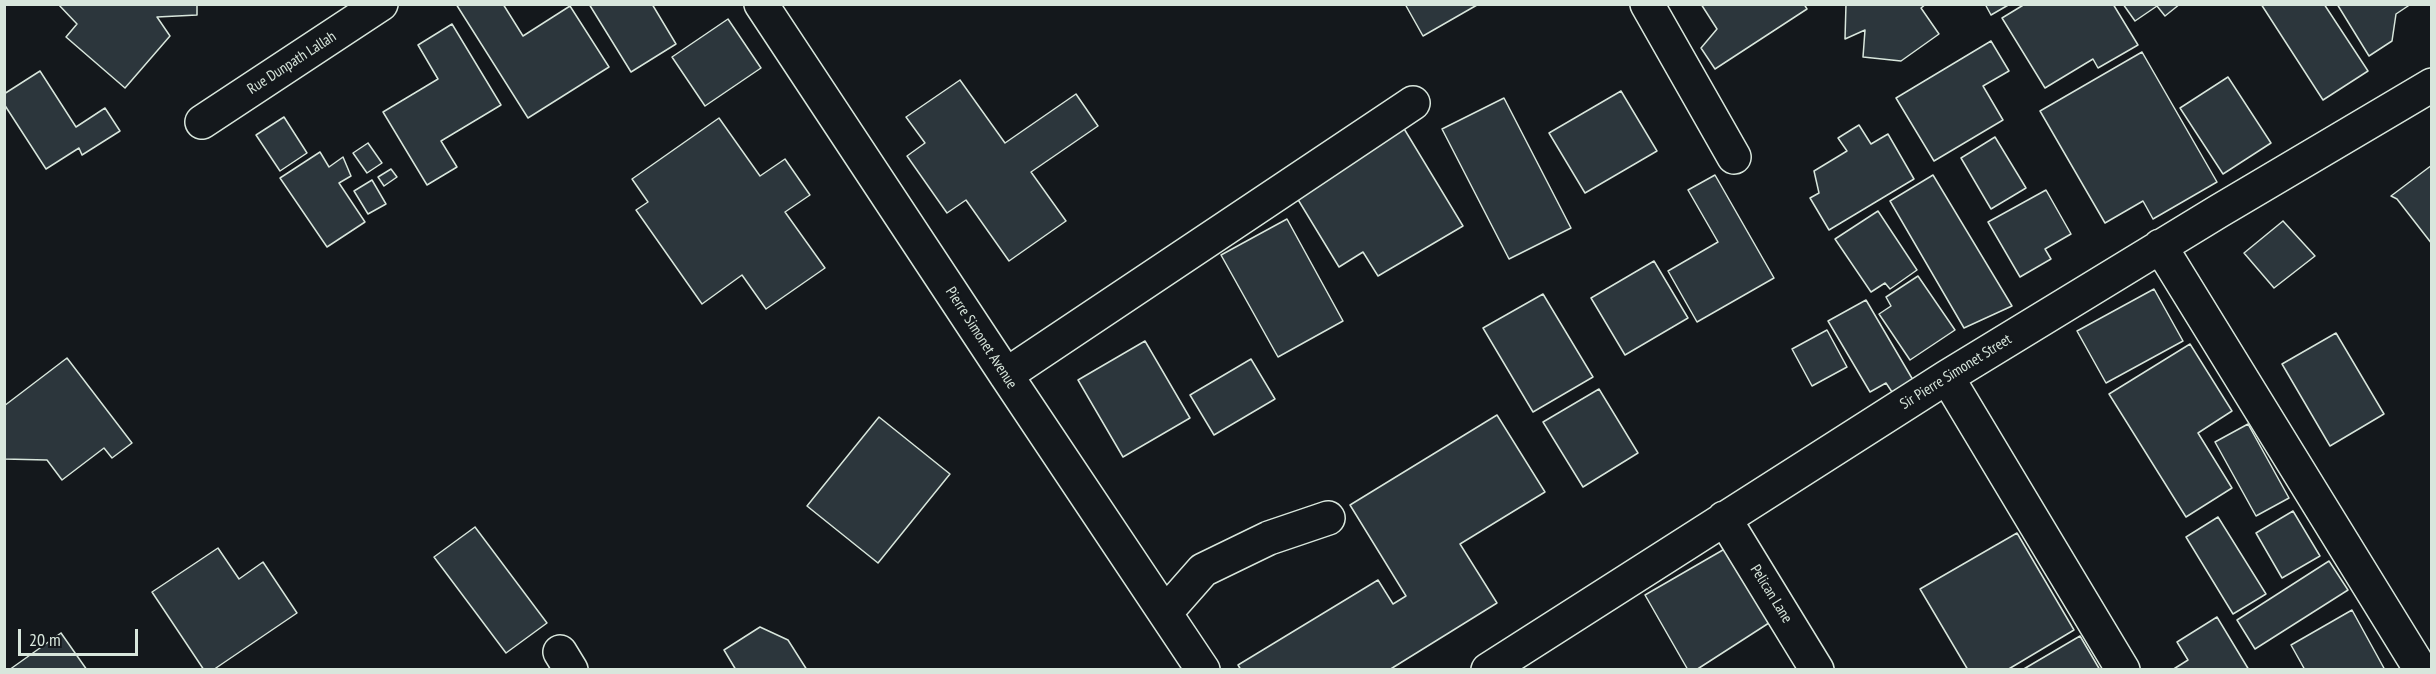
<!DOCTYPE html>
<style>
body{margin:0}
#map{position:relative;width:2436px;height:674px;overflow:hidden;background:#14181c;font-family:"PT Sans Narrow",sans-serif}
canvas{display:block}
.frame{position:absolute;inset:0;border:6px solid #d8e6dc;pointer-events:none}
.scale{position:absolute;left:18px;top:629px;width:120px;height:27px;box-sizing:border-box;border:3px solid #d8e6dc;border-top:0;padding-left:8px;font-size:18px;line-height:21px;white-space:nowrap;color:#d8e6dc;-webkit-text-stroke:4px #14181c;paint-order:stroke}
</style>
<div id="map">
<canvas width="2436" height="674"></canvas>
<div class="frame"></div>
<div class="scale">20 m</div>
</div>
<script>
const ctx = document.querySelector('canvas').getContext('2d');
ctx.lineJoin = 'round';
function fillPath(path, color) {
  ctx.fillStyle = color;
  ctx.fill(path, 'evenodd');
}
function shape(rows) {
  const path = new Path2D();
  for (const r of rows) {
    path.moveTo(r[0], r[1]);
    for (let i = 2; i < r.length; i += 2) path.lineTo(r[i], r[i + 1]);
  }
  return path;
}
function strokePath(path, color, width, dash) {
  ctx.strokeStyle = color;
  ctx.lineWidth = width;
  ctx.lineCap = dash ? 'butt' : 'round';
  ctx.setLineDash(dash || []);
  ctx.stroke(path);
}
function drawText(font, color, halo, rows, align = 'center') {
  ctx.font = font + ' "PT Sans Narrow",sans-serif';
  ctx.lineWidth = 4.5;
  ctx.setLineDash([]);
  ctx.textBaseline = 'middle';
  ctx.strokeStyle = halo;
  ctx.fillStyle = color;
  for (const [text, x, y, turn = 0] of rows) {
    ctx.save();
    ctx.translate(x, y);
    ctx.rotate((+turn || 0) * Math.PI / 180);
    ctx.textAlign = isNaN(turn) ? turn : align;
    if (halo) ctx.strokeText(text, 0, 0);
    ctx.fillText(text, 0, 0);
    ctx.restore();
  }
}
const building = shape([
 [58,4,197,4,197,15,157,17,170,36,125,88,66,37,77,24,58,4],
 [456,4,503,4,523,36,570,6,609,67,528,118,456,4],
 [589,4,652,4,676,44,631,72,589,4],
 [1405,4,1476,4,1477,5,1423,36,1405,4],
 [1701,4,1804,4,1807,9,1715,69,1701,48,1717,29,1701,4],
 [1846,4,1926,4,1921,8,1939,34,1901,61,1863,57,1865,30,1845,39,1846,4],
 [1985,4,2010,4,1991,15,1985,4],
 [2025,4,2113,4,2138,45,2098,68,2093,59,2045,88,2002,18,2025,4],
 [2123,4,2180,4,2165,16,2157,6,2135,21,2123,4],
 [2261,4,2324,4,2368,71,2323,100,2261,4],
 [2337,4,2411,4,2396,14,2392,41,2369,56,2337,4],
 [728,19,761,68,705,106,672,57,728,19],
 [452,24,501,105,441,141,457,167,427,185,383,112,438,79,418,45,452,24],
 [1991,41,2009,71,1983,86,2003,120,1934,161,1896,98,1991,41],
 [2142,52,2217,182,2153,219,2143,201,2105,223,2040,111,2142,52],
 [40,71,76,127,105,108,120,131,82,155,79,148,46,169,4,104,4,94,40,71],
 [2228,77,2271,143,2223,174,2180,108,2228,77],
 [960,80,1005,143,1076,94,1098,126,1031,172,1066,221,1009,261,966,200,947,213,907,156,925,143,906,117,960,80],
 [1621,91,1657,151,1585,193,1549,133,1621,91],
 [1504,98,1571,228,1509,259,1442,129,1504,98],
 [284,117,307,153,280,171,256,135,284,117],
 [719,118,760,176,785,159,810,195,785,212,825,268,766,309,742,275,702,304,636,210,648,202,632,179,719,118],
 [1859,125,1871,144,1888,134,1914,179,1829,230,1810,198,1819,193,1814,171,1847,151,1838,138,1859,125],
 [1403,127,1463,226,1378,276,1363,252,1339,267,1294,193,1403,127],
 [1995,137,2026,188,1991,209,1961,158,1995,137],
 [368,143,382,163,367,173,353,153,368,143],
 [320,152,329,167,343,157,351,176,339,183,365,222,327,247,280,178,320,152],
 [2432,165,2432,244,2397,199,2391,196,2432,165],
 [391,169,397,177,384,186,378,177,391,169],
 [1715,175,1774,278,1697,322,1668,271,1718,242,1688,190,1715,175],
 [1933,175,2012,306,1964,328,1890,201,1933,175],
 [372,180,386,204,368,214,354,191,372,180],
 [2046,190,2071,234,2045,249,2051,259,2020,277,1988,222,2046,190],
 [1878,211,1917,270,1890,289,1885,283,1871,292,1835,239,1878,211],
 [1287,219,1343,321,1278,357,1221,255,1287,219],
 [2283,221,2315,256,2274,288,2244,253,2283,221],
 [1654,261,1688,318,1625,355,1591,298,1654,261],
 [1918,276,1955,330,1910,360,1879,314,1891,306,1886,297,1918,276],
 [2154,289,2183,341,2106,383,2077,331,2154,289],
 [1543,294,1593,377,1533,412,1483,328,1543,294],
 [1866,300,1913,380,1892,392,1886,383,1870,392,1828,321,1866,300],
 [1827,330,1847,367,1812,386,1792,349,1827,330],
 [2336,333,2384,414,2330,446,2282,364,2336,333],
 [1145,341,1190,418,1123,457,1078,380,1145,341],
 [2190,344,2232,411,2198,433,2232,488,2186,517,2109,394,2190,344],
 [67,358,132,443,112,458,104,448,62,480,47,460,4,459,4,406,67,358],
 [1251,359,1275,399,1214,435,1190,395,1251,359],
 [1599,389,1638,453,1583,487,1543,422,1599,389],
 [1497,415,1545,492,1460,544,1497,603,1389,670,1241,670,1238,665,1378,580,1393,604,1406,596,1350,505,1497,415],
 [879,417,950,474,878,563,807,506,879,417],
 [2248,424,2289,498,2256,516,2215,442,2248,424],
 [2293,511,2320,556,2282,578,2256,533,2293,511],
 [2218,517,2266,594,2233,614,2186,537,2218,517],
 [475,527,547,623,506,653,434,557,475,527],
 [2017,533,2074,630,2007,670,1968,670,1920,589,2017,533],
 [1728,547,1772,621,1696,670,1688,670,1645,595,1728,547],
 [218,548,239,579,263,562,297,613,213,670,204,670,152,592,218,548],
 [2329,561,2348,590,2255,649,2237,620,2329,561],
 [2352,610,2385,670,2305,670,2291,645,2352,610],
 [2217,617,2249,670,2172,670,2188,660,2177,642,2217,617],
 [760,627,788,640,807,670,736,670,724,650,760,627],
 [61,633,87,670,9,670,61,633],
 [2080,636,2100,670,2022,670,2080,636]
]);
fillPath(building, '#2c363c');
strokePath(building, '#d8e6dc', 1.5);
const street = shape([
 [761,4,1006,375,1203,670],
 [1647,4,1734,157],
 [202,122,381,4],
 [2160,246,2421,670],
 [1006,375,1413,103],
 [1947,377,2123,670],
 [1724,518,1817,670],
 [1166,612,1203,570,1269,538,1328,518],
 [560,652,571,670],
 [1488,670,1947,377,2219,211,2432,85]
]);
strokePath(street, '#d8e6dc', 36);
strokePath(street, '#14181c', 33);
drawText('15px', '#d8e6dc', '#14181c', [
 ["Rue Dunpath Lallah",292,63,-33],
 ["Pierre Simonet Avenue",981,338,57],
 ["Sir Pierre Simonet Street",1956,372,-32],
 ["Pelican Lane",1771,594,58]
]);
</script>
